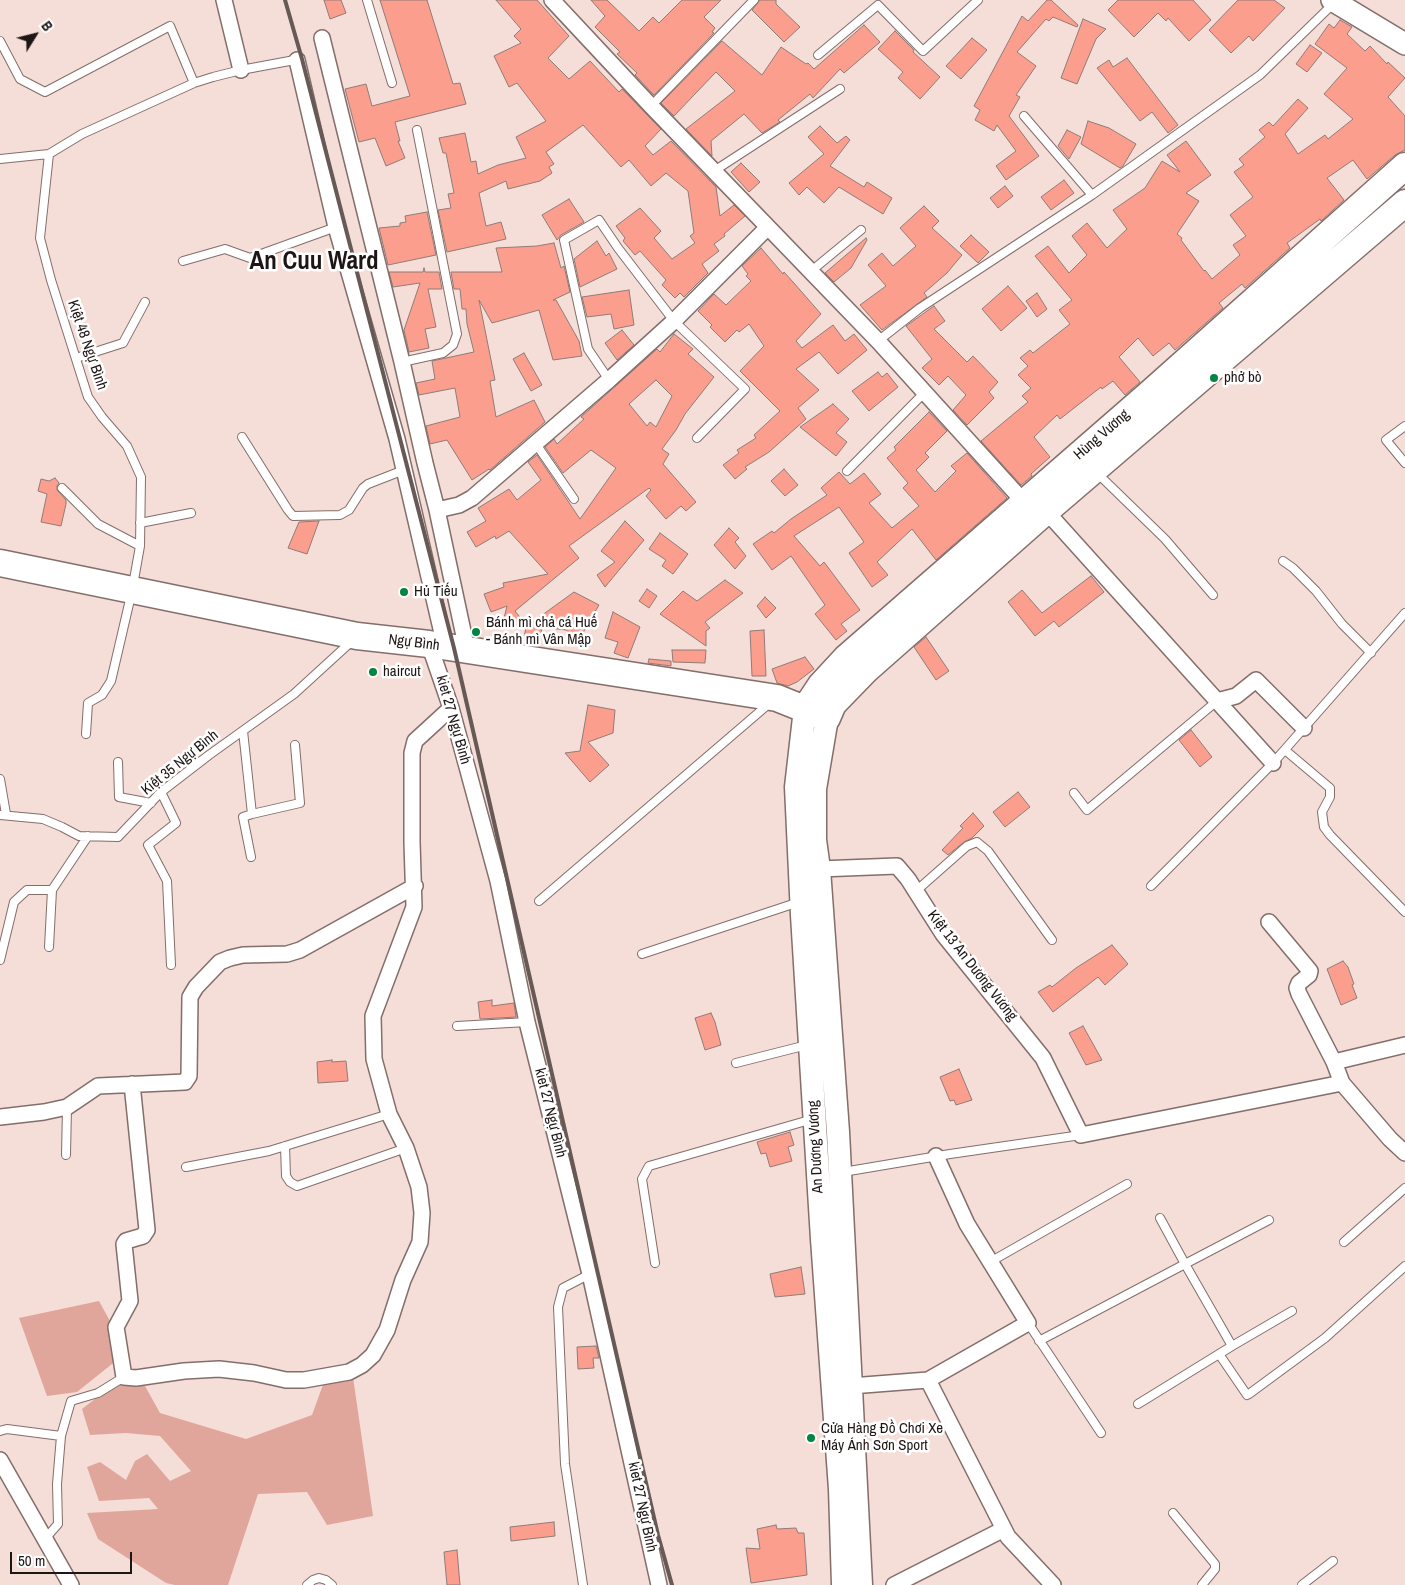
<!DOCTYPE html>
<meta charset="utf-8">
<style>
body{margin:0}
#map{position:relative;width:1405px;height:1585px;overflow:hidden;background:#f5ddd8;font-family:"Archivo Narrow",sans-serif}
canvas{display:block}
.north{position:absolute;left:10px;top:10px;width:50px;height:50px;-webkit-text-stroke:4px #fff;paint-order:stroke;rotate:54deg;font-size:14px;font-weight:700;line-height:20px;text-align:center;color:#1e1614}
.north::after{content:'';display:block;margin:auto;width:18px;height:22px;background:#1e1614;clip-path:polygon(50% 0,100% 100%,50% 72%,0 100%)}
.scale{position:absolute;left:10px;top:1552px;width:122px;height:22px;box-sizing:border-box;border:2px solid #1e1614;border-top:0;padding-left:6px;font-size:15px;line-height:18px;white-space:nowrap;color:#1e1614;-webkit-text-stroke:4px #fff;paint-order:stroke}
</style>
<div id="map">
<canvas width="1405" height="1585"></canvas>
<div class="north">B</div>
<div class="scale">50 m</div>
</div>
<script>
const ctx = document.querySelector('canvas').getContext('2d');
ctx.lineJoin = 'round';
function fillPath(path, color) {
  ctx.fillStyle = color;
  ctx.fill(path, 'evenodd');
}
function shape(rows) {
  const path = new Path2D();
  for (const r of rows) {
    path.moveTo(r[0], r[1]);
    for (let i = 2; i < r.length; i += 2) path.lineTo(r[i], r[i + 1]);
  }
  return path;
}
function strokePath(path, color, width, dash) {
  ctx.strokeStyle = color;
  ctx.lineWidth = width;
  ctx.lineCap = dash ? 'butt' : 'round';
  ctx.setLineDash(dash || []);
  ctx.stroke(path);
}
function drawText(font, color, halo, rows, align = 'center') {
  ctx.font = font + ' "Archivo Narrow",sans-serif';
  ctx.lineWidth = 5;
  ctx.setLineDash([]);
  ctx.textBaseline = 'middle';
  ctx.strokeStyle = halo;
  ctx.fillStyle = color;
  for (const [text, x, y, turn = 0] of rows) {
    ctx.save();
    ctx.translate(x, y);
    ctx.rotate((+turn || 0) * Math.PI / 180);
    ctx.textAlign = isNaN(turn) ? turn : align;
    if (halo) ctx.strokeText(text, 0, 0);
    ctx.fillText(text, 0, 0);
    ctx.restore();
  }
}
fillPath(shape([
 [99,1301,127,1352,77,1392,47,1396,19,1318],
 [135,1368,160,1413,246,1439,312,1415,324,1382,353,1377,373,1516,327,1525,307,1492,258,1494,228,1585,175,1585,166,1583,98,1539,87,1513,158,1509,149,1498,99,1501,87,1467,100,1462,126,1480,135,1461,147,1454,170,1481,191,1471,160,1436,126,1433,90,1435,82,1409]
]), '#e1a69b');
const building = shape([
 [324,0,341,0,346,13,330,19,324,0],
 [380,0,427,0,453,84,460,83,466,104,395,122,400,141,398,141,405,158,386,166,375,138,359,142,345,89,366,84,372,106,410,96,380,0],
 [496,0,537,0,569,36,548,58,569,79,590,61,619,92,622,89,661,129,645,146,653,155,671,141,716,187,720,216,734,205,745,216,724,234,725,236,714,244,719,251,702,264,708,273,684,297,680,293,675,298,662,285,666,280,640,251,635,255,623,241,625,238,616,226,640,208,661,231,654,238,672,259,695,243,690,236,694,233,688,191,666,173,651,186,629,160,621,167,583,125,546,152,554,164,549,167,552,173,540,181,508,189,506,181,479,193,486,226,501,222,506,239,447,252,438,210,451,208,448,194,454,193,446,153,443,153,439,138,465,133,471,162,476,161,478,174,498,165,526,158,516,137,546,121,517,83,509,87,494,56,521,43,514,36,521,29,496,0],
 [591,0,607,0,639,31,653,17,659,23,682,0,721,0,704,17,715,28,712,32,714,33,654,95,635,75,637,73,617,54,620,52,595,27,605,16,591,0],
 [760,0,776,0,776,4,800,27,784,42,752,10,760,0],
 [1047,0,1051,0,1078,25,1077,27,1053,17,1049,21,1046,19,1017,52,1036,66,1016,95,1020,97,1009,116,1039,156,1006,180,996,166,1016,151,997,125,994,131,975,120,980,110,974,106,1022,16,1028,21,1047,0],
 [1118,0,1193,0,1211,20,1189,41,1168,18,1166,21,1158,13,1134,37,1108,10,1118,0],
 [1238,0,1274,0,1285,8,1253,41,1249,36,1231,53,1209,30,1238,0],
 [1083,19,1106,29,1096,39,1077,84,1061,78,1083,19],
 [1340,20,1352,27,1347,34,1365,51,1370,46,1387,64,1388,62,1405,78,1388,97,1405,116,1405,150,1395,155,1367,179,1353,160,1327,178,1344,200,1321,221,1320,219,1287,243,1290,248,1245,288,1242,284,1219,303,1223,308,1175,350,1169,343,1153,356,1138,338,1119,357,1140,382,1125,395,1113,381,1102,389,1101,387,1060,419,1057,415,1034,437,1050,457,1031,474,1032,476,1021,485,981,441,1028,402,1022,396,1031,388,1018,375,1028,366,1020,358,1030,350,1033,353,1070,324,1059,310,1072,300,1035,256,1048,246,1069,273,1087,255,1072,236,1087,223,1107,248,1127,229,1113,210,1145,188,1162,161,1180,172,1167,155,1186,141,1211,175,1186,193,1199,201,1177,234,1182,238,1181,240,1204,271,1205,270,1212,279,1240,255,1233,245,1246,236,1230,215,1253,197,1234,172,1244,165,1239,159,1265,137,1259,130,1269,122,1273,126,1298,99,1308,108,1285,134,1298,154,1325,135,1328,139,1353,119,1324,94,1347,68,1315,44,1329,24,1334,28,1340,20],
 [864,25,880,42,844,73,840,69,813,98,810,94,778,120,780,122,762,133,744,114,711,141,712,156,686,129,735,91,716,72,674,116,661,103,722,41,762,75,781,47,806,64,808,63,814,69,864,25],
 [895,31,914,50,913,52,940,77,920,99,898,78,903,72,878,49,895,31],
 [972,38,987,50,961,79,946,66,972,38],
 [1310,45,1322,53,1307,72,1296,64,1310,45],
 [1127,58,1178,125,1168,133,1152,112,1140,121,1097,68,1109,60,1113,67,1127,58],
 [1088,121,1109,128,1136,144,1123,166,1120,168,1081,144,1088,121],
 [820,126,837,143,846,136,850,140,830,166,864,187,867,182,892,198,883,214,839,187,824,203,807,187,799,195,789,183,824,154,808,137,820,126],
 [1067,130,1081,137,1069,159,1058,146,1067,130],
 [741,163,760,182,749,192,731,172,741,163],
 [1064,180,1074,193,1051,210,1041,197,1064,180],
 [1005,186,1013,196,998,208,990,198,1005,186],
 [569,199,584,222,561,235,557,240,542,215,569,199],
 [924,206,939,221,932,228,962,255,947,273,924,293,927,297,882,330,860,305,886,286,868,265,882,253,893,266,916,246,900,228,924,206],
 [427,212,436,255,388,265,379,228,400,226,400,223,406,222,405,216,427,212],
 [971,235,989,252,978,263,960,246,971,235],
 [866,238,867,240,851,268,834,282,825,273,866,238],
 [597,241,606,256,609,253,617,269,580,287,574,259,597,241],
 [554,243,561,268,564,266,570,292,553,300,556,300,579,341,582,356,553,360,539,310,492,323,479,300,495,380,490,381,496,417,534,400,545,422,490,470,489,469,472,480,447,440,430,444,426,426,460,417,455,388,419,395,416,383,435,379,432,361,474,352,467,324,466,309,462,309,460,289,454,289,451,272,502,272,496,248,537,246,554,243],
 [761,248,783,274,784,272,793,282,821,314,796,341,802,348,833,325,845,341,854,334,867,350,838,374,819,352,796,369,819,390,798,408,806,419,769,452,745,467,747,469,735,479,723,465,739,453,737,450,756,438,754,435,780,411,740,371,764,346,749,324,739,332,737,330,725,342,710,327,712,325,698,311,714,294,726,305,751,281,746,276,748,274,742,266,761,248],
 [424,268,425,272,439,272,442,289,428,289,436,327,425,329,429,348,409,352,404,330,420,283,393,287,389,272,423,272,424,268],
 [1008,286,1027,308,1001,331,982,309,1008,286],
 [629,290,634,325,614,329,611,314,587,317,582,297,629,290],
 [1037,293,1047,309,1037,317,1026,301,1037,293],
 [934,306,945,321,934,329,967,362,973,356,998,382,989,392,994,398,967,425,953,410,966,395,948,376,939,385,922,368,932,359,906,326,934,306],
 [622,330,634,345,617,360,605,343,622,330],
 [674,334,693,349,688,354,714,377,685,414,676,430,662,449,669,454,663,464,696,502,686,511,681,506,666,519,646,496,651,490,649,488,569,546,579,558,515,611,527,626,574,592,599,605,580,638,566,630,542,627,539,646,523,643,526,627,503,622,507,606,491,612,484,594,504,587,503,583,548,574,509,531,496,539,495,536,476,547,467,532,486,521,478,508,509,489,517,500,541,480,528,462,537,455,580,519,616,468,591,450,563,473,545,447,554,439,557,444,584,419,581,417,657,349,660,352,674,334],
 [656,380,672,396,656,427,650,422,647,426,629,404,656,380],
 [524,353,542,385,531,391,513,359,524,353],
 [878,372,882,377,887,373,898,387,869,411,852,391,878,372],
 [833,404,849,419,836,433,847,442,836,456,800,427,833,404],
 [929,412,947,431,925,453,929,457,916,470,935,492,956,471,951,466,967,453,1007,498,936,560,912,529,877,562,888,575,872,587,849,553,864,542,839,507,794,536,820,566,824,562,860,610,841,624,847,631,836,640,815,614,825,605,791,556,772,570,753,544,772,531,774,533,791,519,827,495,821,488,839,472,850,484,864,473,881,494,869,503,892,528,919,506,903,488,908,483,887,458,896,450,894,447,929,412],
 [784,469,798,485,785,496,771,481,784,469],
 [55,478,59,483,57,486,57,490,66,500,66,504,61,526,41,522,47,494,38,491,41,479,49,481,55,478],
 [319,521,307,554,288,548,299,522,319,521],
 [625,521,644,540,605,587,597,575,615,562,601,551,625,521],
 [729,528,739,538,735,542,746,556,735,569,714,545,729,528],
 [660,533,688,554,673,574,662,566,666,560,649,549,660,533],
 [1091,576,1104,592,1059,627,1054,621,1035,636,1008,602,1022,590,1042,613,1091,576],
 [725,580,743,593,705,622,710,628,706,631,706,646,660,614,683,591,697,601,725,580],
 [647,589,657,596,649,608,639,601,647,589],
 [765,597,776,608,766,618,757,606,765,597],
 [613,612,640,627,628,658,614,653,618,642,605,638,613,612],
 [764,630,766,676,752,676,750,631,764,630],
 [926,637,949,671,936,680,914,647,926,637],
 [672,650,706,650,705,663,673,662,672,650],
 [805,657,814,669,797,682,788,686,777,683,772,669,805,657],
 [649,659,671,661,671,666,648,663,649,659],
 [588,705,615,710,613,733,588,742,609,765,590,782,565,753,580,751,588,705],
 [1191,730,1212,757,1200,767,1179,740,1191,730],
 [1018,792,1030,807,1005,827,993,812,1018,792],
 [973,813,984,826,972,838,964,842,948,855,942,850,963,828,960,826,973,813],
 [1112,945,1128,964,1105,985,1098,977,1053,1012,1038,992,1050,985,1052,987,1076,968,1112,945],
 [1343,961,1348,967,1354,984,1352,985,1357,998,1341,1005,1327,969,1343,961],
 [492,1000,492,1006,514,1003,516,1017,480,1019,478,1002,492,1000],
 [711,1013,715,1022,721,1045,705,1050,695,1018,711,1013],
 [1083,1026,1102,1060,1086,1065,1069,1033,1083,1026],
 [332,1060,332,1062,346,1061,348,1081,318,1083,317,1062,332,1060],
 [959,1069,972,1100,956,1105,954,1100,950,1101,940,1077,959,1069],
 [790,1132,794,1145,788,1147,792,1161,770,1167,766,1153,761,1154,757,1142,790,1132],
 [801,1267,805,1294,775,1297,770,1274,801,1267],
 [596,1346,599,1358,593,1358,594,1368,578,1369,577,1347,596,1346],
 [554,1522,555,1536,511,1541,510,1527,554,1522],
 [776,1525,777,1529,796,1528,798,1533,804,1533,807,1575,751,1583,746,1548,760,1549,757,1529,776,1525],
 [457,1550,460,1585,447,1585,444,1552,457,1550]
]);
fillPath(building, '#fc9e8e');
strokePath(building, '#907b77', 1);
const lane = shape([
 [367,0,392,83],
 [0,41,20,79,45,92,170,26,194,83],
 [818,55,878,5,923,51,978,0],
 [651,106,754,0],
 [1024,116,1092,195],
 [49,154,40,238,51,280,88,397,102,417,127,446,141,477,140,546,132,591,111,681,102,695,88,703,86,734],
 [0,159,49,154,82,134,194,83,213,77,241,70,300,59],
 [714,171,840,89],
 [183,261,225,249,250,258,336,227],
 [810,272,861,230],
 [878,341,920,308,1092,195,1260,75,1333,4],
 [76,358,123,343,145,302],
 [402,362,443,353,453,345,457,334,417,130],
 [609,380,588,349,564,240,599,220,618,248,674,321,745,389,697,438],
 [1405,426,1386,440,1405,463],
 [242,437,288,510,293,516,340,515,349,510,363,488,368,484,404,470],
 [536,444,574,499],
 [847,471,924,393],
 [1097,473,1165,539,1213,595],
 [62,488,98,524,140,546],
 [140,523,191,513],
 [1283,561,1293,568,1316,591,1342,624,1371,653],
 [243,731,252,814,300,803,295,745],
 [1285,750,1330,788,1330,797,1322,812,1324,827,1330,835,1405,912],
 [118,762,119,797,151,803],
 [0,779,6,814],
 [161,792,176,823,148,845,167,881,171,965],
 [1074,793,1087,810,1217,701],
 [0,815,43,819,62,827,79,836,118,837,161,792,209,755,294,694,352,641],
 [251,857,243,817,252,814],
 [1151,886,1273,763,1405,613],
 [916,891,967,846,977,842,988,851,1052,940],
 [539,901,771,702],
 [49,947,52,890,88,836],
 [642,954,799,902],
 [0,960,14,902,27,890,52,890],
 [457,1026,527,1022],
 [736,1063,807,1045],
 [285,1146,286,1176,290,1182,297,1186,406,1148],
 [66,1155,67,1107],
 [186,1167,269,1151,389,1114],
 [843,1172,950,1154,1081,1135],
 [1160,1218,1185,1264,1269,1220],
 [1344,1242,1405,1188],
 [990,1262,1127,1184],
 [655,1263,642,1179,649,1166,813,1119],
 [1028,1323,1101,1433],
 [1039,1341,1185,1264,1232,1346,1292,1311],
 [1219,1354,1247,1395,1249,1394,1325,1338,1405,1266],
 [1138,1404,1232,1346],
 [0,1431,7,1429,61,1436,71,1401,98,1393,124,1377],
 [1173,1513,1215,1564,1215,1569,1202,1585],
 [45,1539,58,1524,57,1484,61,1436],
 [307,1585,313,1580,319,1578,326,1580,332,1585],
 [583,1585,565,1464,558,1307,563,1288,590,1274],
 [1302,1585,1333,1561]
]);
const street = shape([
 [224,0,241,70],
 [552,0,651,106,878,341,1024,502],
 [322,38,402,362,425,463,437,510,459,505,472,498,609,380,674,321,767,228],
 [297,60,336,227,397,439,445,646],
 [437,510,467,650],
 [1046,511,1273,763],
 [429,644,451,708,498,881,527,1022,590,1274,659,1585],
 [1217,701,1236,696,1256,680,1304,728],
 [819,869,897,866,908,879,943,934,1043,1058,1081,1135,1342,1083,1334,1062,1299,994,1297,988,1299,983,1309,975,1310,971,1269,922],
 [1334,1062,1405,1045],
 [1342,1083,1390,1139,1405,1153],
 [132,1084,147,1230,143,1236,126,1241,124,1244,130,1301,116,1327,124,1377,136,1378,184,1371,219,1369,254,1373,286,1380,304,1380,349,1372,362,1365,373,1355,387,1330,403,1280,420,1242,422,1213,419,1187,406,1148,389,1114,374,1059,373,1016,414,907,412,842,412,753,415,741,451,708],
 [0,1117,44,1112,67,1107,98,1086,185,1082,189,1076,190,997,196,987,220,962,230,958,243,955,287,954,300,950,415,886],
 [928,1380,1008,1537,1053,1585],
 [851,1386,928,1380,1028,1323,967,1224,936,1156],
 [0,1460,71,1585],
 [894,1585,1004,1529]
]);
const secondary = shape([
 [1332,0,1405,44]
]);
const primary = shape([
 [805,709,796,787,802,915,822,1239,840,1489,843,1585],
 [827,718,815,789,815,840,819,869,838,1132,861,1585]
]);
const highway = shape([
 [0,563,357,636,429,644,777,698,827,718,833,704,866,670,1046,511,1405,203],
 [805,709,821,685,846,658,1148,395,1405,166]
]);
strokePath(lane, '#836e6a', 10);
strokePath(street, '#836e6a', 18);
strokePath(secondary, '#836e6a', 24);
strokePath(primary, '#836e6a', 25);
strokePath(highway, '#836e6a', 29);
strokePath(lane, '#fff', 8);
strokePath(street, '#fff', 15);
strokePath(secondary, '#fff', 21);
strokePath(primary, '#fff', 22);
strokePath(highway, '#fff', 26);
strokePath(shape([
 [285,0,302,59,454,648,658,1535,672,1585]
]), '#675956', 4);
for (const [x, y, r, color] of [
 [1214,378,5,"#018541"],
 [404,592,5,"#018541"],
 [476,632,5,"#018541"],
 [373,672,5,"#018541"],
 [811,1438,5,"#018541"]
]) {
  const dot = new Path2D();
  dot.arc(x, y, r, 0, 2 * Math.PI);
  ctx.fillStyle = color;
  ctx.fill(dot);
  strokePath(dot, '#fff', 2);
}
drawText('15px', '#1e1614', '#fff', [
 ["Kiệt 48 Ngự Bình",87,345,71],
 ["Hùng Vương",1102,435,-41],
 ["Ngự Bình",414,643,7],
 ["kiet 27 Ngự Bình",453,720,74],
 ["Kiệt 35 Ngự Bình",180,763,-39],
 ["Kiệt 13 An Dương Vương",972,966,52],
 ["kiet 27 Ngự Bình",550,1113,76],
 ["An Dương Vương",816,1147,-93],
 ["kiet 27 Ngự Bình",642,1507,78]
]);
drawText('15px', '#1e1614', '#fff', [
 ["phở bò",1224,378],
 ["Hủ Tiếu",414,592],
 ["Bánh mì chả cá Huế",486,623],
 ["- Bánh mì Vân Mập",486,640],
 ["haircut",383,672],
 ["Cửa Hàng Đồ Chơi Xe",821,1429],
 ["Máy Ánh Sơn Sport",821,1446]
], 'left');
drawText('bold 25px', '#1e1614', '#fff', [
 ["An Cuu Ward",314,262]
]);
</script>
